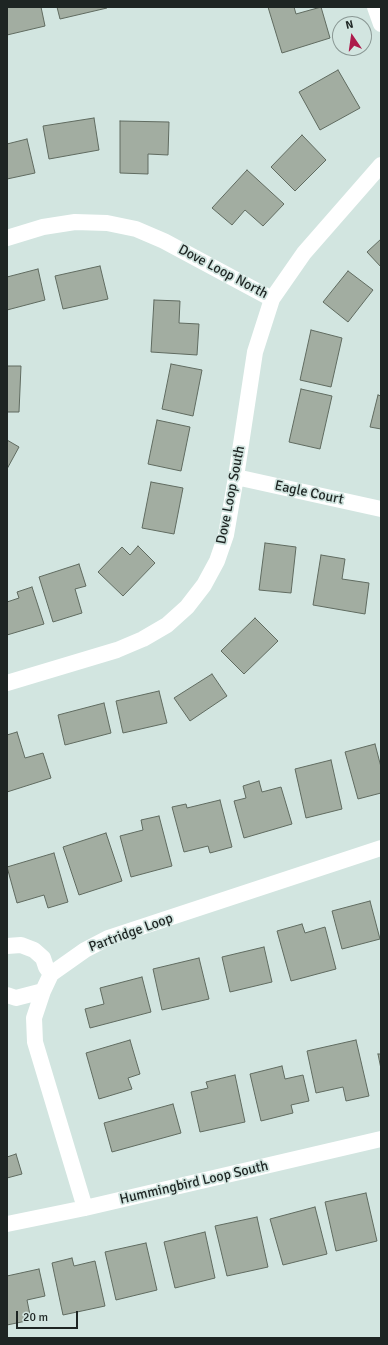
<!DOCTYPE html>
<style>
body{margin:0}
#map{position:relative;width:388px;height:1345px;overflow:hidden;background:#d2e5e0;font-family:Signika,sans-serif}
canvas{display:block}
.frame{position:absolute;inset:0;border:8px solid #1e2523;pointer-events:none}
.north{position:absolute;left:332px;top:16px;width:40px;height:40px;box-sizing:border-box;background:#d2e5e0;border:1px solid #8a9894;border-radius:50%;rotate:347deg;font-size:11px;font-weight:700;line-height:16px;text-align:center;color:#1e2523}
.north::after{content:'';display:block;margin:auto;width:14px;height:18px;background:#ad1a4b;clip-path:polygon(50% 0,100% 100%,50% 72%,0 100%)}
.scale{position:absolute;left:16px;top:1311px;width:62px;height:18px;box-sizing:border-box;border:2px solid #1e2523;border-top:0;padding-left:5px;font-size:12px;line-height:14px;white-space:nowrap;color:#1e2523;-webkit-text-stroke:3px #d2e5e0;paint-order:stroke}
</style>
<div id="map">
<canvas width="388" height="1345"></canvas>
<div class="frame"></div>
<div class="north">N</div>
<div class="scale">20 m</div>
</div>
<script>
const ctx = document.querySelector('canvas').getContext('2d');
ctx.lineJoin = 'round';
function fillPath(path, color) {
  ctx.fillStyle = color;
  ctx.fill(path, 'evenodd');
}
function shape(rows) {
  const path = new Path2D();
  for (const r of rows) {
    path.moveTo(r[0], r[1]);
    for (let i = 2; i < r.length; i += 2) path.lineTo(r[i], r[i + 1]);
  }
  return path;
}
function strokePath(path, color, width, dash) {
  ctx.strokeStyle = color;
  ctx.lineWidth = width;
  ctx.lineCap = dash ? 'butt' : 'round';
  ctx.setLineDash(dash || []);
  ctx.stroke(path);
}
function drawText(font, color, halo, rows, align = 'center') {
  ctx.font = font + ' Signika,sans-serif';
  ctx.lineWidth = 3.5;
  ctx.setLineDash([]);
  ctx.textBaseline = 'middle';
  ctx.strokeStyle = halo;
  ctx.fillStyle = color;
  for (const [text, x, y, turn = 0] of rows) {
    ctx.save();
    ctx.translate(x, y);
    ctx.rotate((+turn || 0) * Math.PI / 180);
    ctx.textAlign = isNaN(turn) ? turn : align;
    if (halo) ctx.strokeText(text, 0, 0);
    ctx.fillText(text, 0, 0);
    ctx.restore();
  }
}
const building = shape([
 [7,7,41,7,45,26,7,35,7,7],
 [57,7,107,7,107,8,60,19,57,7],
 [268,7,294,7,296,14,321,7,330,38,282,53,268,7],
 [338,70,360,108,320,130,299,92,338,70],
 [94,118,99,150,49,159,43,126,94,118],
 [120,121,169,122,168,155,148,154,148,174,120,173,120,121],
 [302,135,326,160,295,191,271,167,302,135],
 [27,139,35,173,7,179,7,144,27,139],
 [247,170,284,204,263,226,245,210,232,225,212,208,247,170],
 [381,239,381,267,367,252,381,239],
 [100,266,108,299,63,309,55,276,100,266],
 [38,269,45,300,7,310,7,277,38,269],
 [348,271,373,290,348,322,323,302,348,271],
 [154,300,180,301,179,323,199,324,197,355,151,352,154,300],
 [311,330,342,338,331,387,300,380,311,330],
 [171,364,202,370,193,416,162,409,171,364],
 [7,366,21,366,19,412,7,412,7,366],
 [301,389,332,396,320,449,289,442,301,389],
 [378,395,381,396,381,429,370,427,378,395],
 [157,420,190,427,181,471,148,464,157,420],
 [7,440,19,447,7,469,7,440],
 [151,482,183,488,174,534,142,528,151,482],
 [265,543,296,547,291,593,259,590,265,543],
 [138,546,155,563,123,596,98,572,122,547,130,555,138,546],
 [321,555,345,559,342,579,369,583,365,614,313,605,321,555],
 [79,564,86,586,75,589,82,613,53,622,39,577,79,564],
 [32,587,44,624,7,635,7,602,19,598,17,592,32,587],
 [255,618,278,641,244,674,221,651,255,618],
 [212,674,227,696,190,721,174,698,212,674],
 [159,691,167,723,123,733,116,701,159,691],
 [104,703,111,733,65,745,58,715,104,703],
 [17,732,25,758,43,753,51,778,7,792,7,735,17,732],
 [375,744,381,767,381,793,358,799,345,752,375,744],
 [331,760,342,809,306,818,295,769,331,760],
 [259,781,262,792,281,787,292,824,244,838,234,801,246,798,243,786,259,781],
 [220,800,232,847,210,853,208,846,184,852,172,807,186,804,187,808,220,800],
 [159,816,172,866,131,877,120,836,143,830,141,820,159,816],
 [106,833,122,881,79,895,63,847,106,833],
 [54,853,68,902,48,908,44,895,17,903,7,867,54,853],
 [370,901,380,939,342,949,332,911,370,901],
 [302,924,305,933,325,927,336,969,291,981,277,931,302,924],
 [264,947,272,982,230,992,222,957,264,947],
 [199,958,209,999,162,1010,153,969,199,958],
 [142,977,151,1012,90,1028,85,1009,104,1004,100,988,142,977],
 [130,1040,140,1074,128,1078,132,1089,99,1099,86,1053,130,1040],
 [356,1040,369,1096,346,1101,343,1087,316,1093,307,1051,356,1040],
 [378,1054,381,1054,381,1069,378,1054],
 [282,1066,285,1079,303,1075,309,1101,291,1105,293,1113,261,1121,250,1074,282,1066],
 [235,1075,245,1122,200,1132,191,1092,208,1088,206,1082,235,1075],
 [173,1104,181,1133,112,1152,104,1123,173,1104],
 [16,1154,22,1174,7,1178,7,1157,16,1154],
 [366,1193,377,1241,336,1251,325,1202,366,1193],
 [315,1207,327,1254,283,1265,270,1219,315,1207],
 [257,1217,268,1267,227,1276,215,1226,257,1217],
 [205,1232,215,1278,175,1288,164,1242,205,1232],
 [146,1243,157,1290,116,1300,105,1252,146,1243],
 [72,1258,74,1266,95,1261,105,1306,63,1315,52,1263,72,1258],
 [39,1269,45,1296,27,1300,31,1320,7,1325,7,1276,39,1269]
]);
fillPath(building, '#a2ada1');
strokePath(building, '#606b60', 1);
strokePath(shape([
 [375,7,381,24],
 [7,238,43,227,75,222,107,223,136,229,164,241,272,299],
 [236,477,381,509],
 [7,683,117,650,143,639,167,625,187,607,204,585,217,561,226,535,236,477,255,352,272,299,304,253,381,165],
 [7,946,21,945,34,950,43,958,46,967,51,974],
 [7,995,16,998,43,991],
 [85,1208,35,1042,34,1018,43,991,51,974,85,950,108,938,381,848],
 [7,1224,85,1208,381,1139]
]), '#fff', 16);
drawText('14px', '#1e2523', '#d2e5e0', [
 ["Dove Loop North",223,272,28],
 ["Eagle Court",309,493,12],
 ["Dove Loop South",231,495,-79],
 ["Partridge Loop",131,933,-20],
 ["Hummingbird Loop South",194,1183,-13]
]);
</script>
